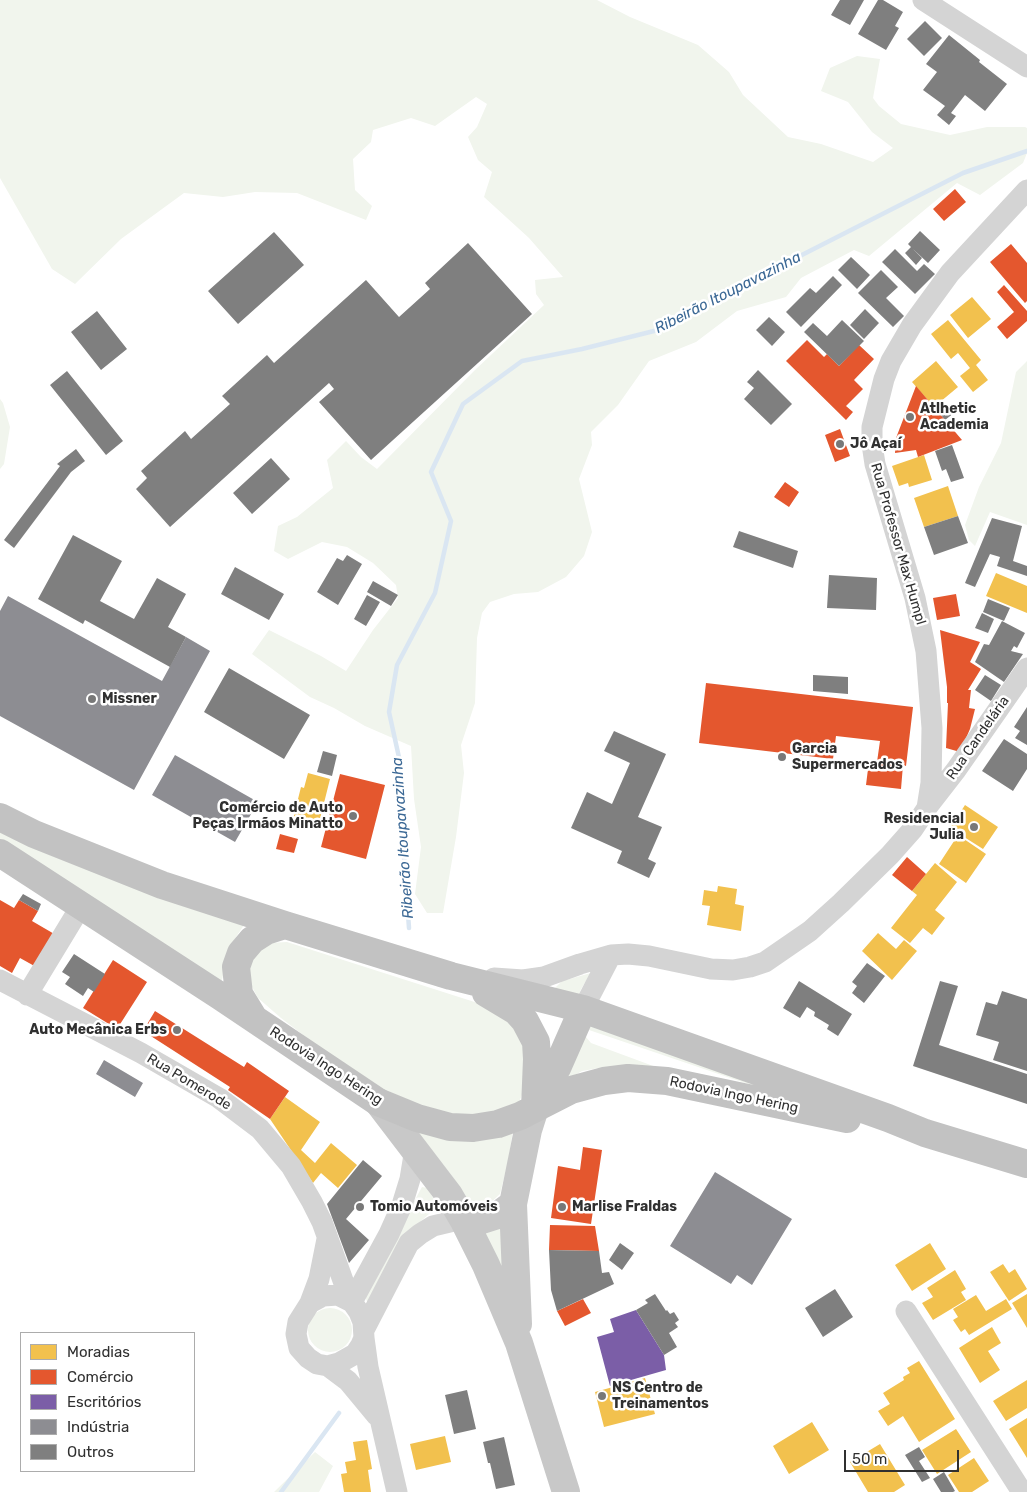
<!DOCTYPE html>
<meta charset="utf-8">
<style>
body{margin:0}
#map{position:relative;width:1027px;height:1492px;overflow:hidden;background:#fff;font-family:Rubik,sans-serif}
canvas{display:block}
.legend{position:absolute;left:20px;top:1332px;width:175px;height:140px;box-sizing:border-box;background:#fff;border:1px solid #acacac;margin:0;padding:6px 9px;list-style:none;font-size:15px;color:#303030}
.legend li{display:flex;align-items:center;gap:10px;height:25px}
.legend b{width:25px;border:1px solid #acacac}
.scale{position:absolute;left:844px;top:1450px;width:115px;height:22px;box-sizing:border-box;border:2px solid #303030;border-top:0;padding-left:6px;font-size:15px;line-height:18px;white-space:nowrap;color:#303030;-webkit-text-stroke:4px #fff;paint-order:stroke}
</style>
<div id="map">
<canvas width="1027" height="1492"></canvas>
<ul class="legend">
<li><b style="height:14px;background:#f2c14e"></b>Moradias</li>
<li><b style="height:14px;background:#e4572e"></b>Comércio</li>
<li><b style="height:14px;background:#7b5ea7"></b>Escritórios</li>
<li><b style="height:14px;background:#8d8d92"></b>Indústria</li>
<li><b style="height:14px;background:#7f7f7f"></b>Outros</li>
</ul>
<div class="scale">50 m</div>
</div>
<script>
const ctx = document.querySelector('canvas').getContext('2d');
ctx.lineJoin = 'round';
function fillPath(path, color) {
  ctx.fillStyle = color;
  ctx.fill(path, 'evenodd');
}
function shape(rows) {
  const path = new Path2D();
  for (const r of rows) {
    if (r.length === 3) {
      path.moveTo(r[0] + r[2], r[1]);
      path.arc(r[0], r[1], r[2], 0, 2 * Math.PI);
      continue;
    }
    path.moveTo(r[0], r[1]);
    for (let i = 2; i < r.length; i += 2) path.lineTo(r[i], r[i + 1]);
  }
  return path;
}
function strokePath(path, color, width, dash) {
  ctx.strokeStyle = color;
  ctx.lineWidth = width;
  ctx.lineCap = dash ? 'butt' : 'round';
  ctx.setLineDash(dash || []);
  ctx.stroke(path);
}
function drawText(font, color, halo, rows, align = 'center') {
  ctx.font = font + ' Rubik,sans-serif';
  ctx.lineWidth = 5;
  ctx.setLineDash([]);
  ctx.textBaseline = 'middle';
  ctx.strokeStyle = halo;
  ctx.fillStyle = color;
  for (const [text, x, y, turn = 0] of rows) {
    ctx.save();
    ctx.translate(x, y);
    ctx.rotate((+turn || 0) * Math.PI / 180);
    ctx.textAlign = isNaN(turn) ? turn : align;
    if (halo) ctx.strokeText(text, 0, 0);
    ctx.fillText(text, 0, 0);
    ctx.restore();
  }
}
fillPath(shape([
 [0,0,597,0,630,17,698,45,729,72,743,95,788,137,821,144,873,162,893,148,872,132,848,102,821,91,830,68,857,56,880,59,873,98,879,106,901,124,950,135,987,127,1025,127,1027,128,1027,153,1023,163,980,195,957,183,869,256,854,250,801,278,786,297,737,311,696,342,649,361,618,405,591,432,592,445,579,479,592,532,584,556,566,577,538,592,514,594,490,602,482,613,477,638,475,703,461,745,464,773,456,837,443,913,427,913,415,894,421,847,414,799,411,746,365,726,334,708,310,697,252,654,269,630,321,656,346,671,373,630,398,598,396,585,373,563,347,547,322,542,288,559,274,551,278,526,297,517,333,488,327,460,346,441,361,457,377,469,475,370,544,305,536,294,535,280,563,277,529,238,484,197,492,172,478,160,468,137,477,127,487,104,476,97,435,126,411,118,373,130,371,142,353,159,355,190,372,206,366,220,297,193,255,192,223,197,184,193,121,239,75,284,52,269,0,178],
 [1027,361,1027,525,990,512,975,546,969,540,965,525,979,487,1001,443,1016,372],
 [0,399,3,403,10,427,4,464,0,469],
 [0,826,244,925,230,946,221,984,0,843],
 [287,942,487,1006,512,1022,527,1050,525,1088,519,1102,506,1111,466,1118,379,1093,281,1018,258,998,251,985,246,970,251,959,269,943],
 [591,973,581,989,578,997,554,989,562,981],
 [592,1023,804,1093,760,1088,589,1030],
 [581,1031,591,1043,664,1070,625,1066,599,1068,582,1071,565,1081],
 [416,1130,513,1130,508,1162,500,1194,486,1207,471,1206,452,1176],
 [422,1187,427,1188,437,1204,437,1207,405,1235,369,1307,364,1293],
 [505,1218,510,1305,481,1229],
 [330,1330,22],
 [315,1452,333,1466,319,1492,274,1492]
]), '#f1f5ed');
fillPath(shape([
 [972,297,991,319,968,338,950,315],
 [948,320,981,360,976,365,988,380,973,392,960,376,970,368,958,353,951,359,931,334],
 [936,361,958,387,934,407,912,382],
 [924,455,932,480,909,487,908,483,899,486,892,466],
 [948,486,958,516,924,527,914,498],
 [996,573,1027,586,1027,613,986,596],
 [308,773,330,779,319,823,312,821,311,828,292,823,301,787,304,788],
 [965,805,998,827,983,849,950,828],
 [958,835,986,854,966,883,939,864],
 [935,863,957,882,935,910,945,918,932,935,923,928,910,943,891,928,917,895,912,891],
 [718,886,737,889,735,904,744,906,741,931,707,925,710,906,702,905,704,890,717,892],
 [878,933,896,949,904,940,917,951,892,980,862,951],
 [285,1097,320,1122,301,1150,315,1163,331,1143,357,1165,338,1188,321,1173,313,1183,270,1119],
 [930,1243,946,1269,912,1291,895,1265],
 [1003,1264,1009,1273,1015,1269,1027,1289,1009,1301,990,1272],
 [955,1270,966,1289,961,1292,966,1300,933,1320,922,1303,933,1297,927,1288],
 [1027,1294,1027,1328,1012,1303],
 [976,1295,986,1311,1006,1299,1012,1309,969,1335,965,1329,961,1332,953,1320,958,1317,953,1309],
 [992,1327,1001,1343,988,1351,1000,1370,980,1383,959,1348],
 [919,1361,955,1419,919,1442,903,1416,888,1426,878,1411,890,1404,883,1393,904,1380,903,1377,910,1373,907,1368],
 [645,1378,655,1414,604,1427,595,1392],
 [1027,1380,1027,1408,1006,1421,993,1401],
 [1027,1418,1027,1458,1009,1429],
 [812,1422,829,1450,789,1474,773,1446],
 [956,1429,971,1452,937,1474,922,1450],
 [445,1436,451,1462,416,1470,410,1444],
 [367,1440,372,1469,368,1470,371,1492,344,1492,341,1474,347,1473,345,1462,356,1460,353,1442],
 [880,1444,905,1485,894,1492,868,1492,850,1462],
 [974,1458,989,1481,972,1492,959,1492,948,1475]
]), '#f2c14e');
fillPath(shape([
 [955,189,966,202,944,221,933,209],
 [1011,244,1027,263,1027,301,1025,303,990,262],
 [1004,285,1027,311,1027,321,1007,339,997,327,1014,312,997,292],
 [807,340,824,357,827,354,839,366,859,345,874,359,854,380,863,389,846,406,853,412,846,420,786,361],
 [916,386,962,440,918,457,916,450,895,453,896,438],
 [840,429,850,456,835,462,825,435],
 [785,482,799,492,789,507,774,497],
 [956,594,960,616,937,620,933,598],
 [940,630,980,642,970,662,981,669,968,690,971,690,969,708,975,709,970,729,960,752,946,748,948,703,947,703,947,687],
 [706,683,913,707,906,766,903,765,901,789,866,785,869,761,877,762,880,741,836,736,833,759,699,743],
 [340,774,385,785,366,859,321,847],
 [280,834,298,839,294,853,276,849],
 [907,857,926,874,912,891,892,875],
 [0,900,14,908,19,900,38,911,32,921,56,935,38,968,20,958,12,973,0,966],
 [113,960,147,982,117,1029,83,1008],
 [155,1011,244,1067,247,1062,289,1091,270,1119,228,1090,230,1087,143,1031],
 [583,1147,602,1150,591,1224,551,1218,558,1166,580,1170],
 [550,1225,595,1226,599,1251,549,1250],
 [583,1299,591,1313,565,1326,557,1311]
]), '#e4572e');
fillPath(shape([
 [636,1310,664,1355,666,1370,610,1386,597,1337,614,1332,610,1319]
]), '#7b5ea7');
fillPath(shape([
 [8,596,162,681,186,637,210,651,134,790,0,716,0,611],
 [175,755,258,802,235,842,152,795],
 [104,1060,143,1083,135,1097,96,1074],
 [715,1172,792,1219,752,1285,737,1275,731,1284,670,1246]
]), '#8d8d92');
strokePath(shape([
 [409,928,401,815,400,762,389,712,397,665,435,593,451,521,431,472,463,404,522,361,582,349,658,330,737,288,963,173,1027,151],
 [281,1492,339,1413]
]), '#dae6f2', 4.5);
fillPath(shape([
 [840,0,864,0,850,25,831,15],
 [878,0,883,0,903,12,895,26,899,28,886,50,858,34],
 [925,21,942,38,924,56,907,39],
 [949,35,980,60,979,62,1007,84,985,111,965,95,951,113,956,116,949,125,937,115,945,106,923,90,937,72,926,64],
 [920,231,940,250,928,263,913,249,922,258,916,265,905,253,911,247,908,244],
 [274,232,304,265,238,324,208,291],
 [468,243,532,314,371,460,319,402,334,389,329,383,170,527,136,489,147,478,141,471,185,431,191,439,230,404,222,396,267,355,274,363,366,280,399,317,430,289,425,283],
 [895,249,917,271,924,264,935,274,915,294,882,262],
 [851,257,870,275,857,289,838,270],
 [881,270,898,287,886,298,904,316,893,327,858,293],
 [833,276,842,285,801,327,786,312,810,288,816,293],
 [865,309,879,323,864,339,850,325],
 [97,311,127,349,101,370,71,332],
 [769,317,785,332,772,346,756,330],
 [842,320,864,341,839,366,804,332,813,323,827,336],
 [758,370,792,404,771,425,744,399,754,388,747,382],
 [67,371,123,441,106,455,50,385],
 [949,408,954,413,945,420,941,415],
 [952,445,964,478,951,482,946,469,942,471,935,451],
 [76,449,85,461,71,472,14,548,4,540,60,466,57,464],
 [271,458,290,479,252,514,233,493],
 [958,516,968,543,934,555,924,527],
 [992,518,1022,526,1013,561,1027,566,1027,576,997,566,1000,557,990,554,975,587,965,583],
 [739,531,798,551,793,568,733,547],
 [73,535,122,561,100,601,134,619,157,578,186,594,168,627,186,637,170,667,85,620,83,624,38,599],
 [347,555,362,564,338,605,317,592,337,558,343,561],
 [235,567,284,594,269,620,221,594],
 [829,575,877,578,876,610,827,608],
 [373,581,398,595,391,606,367,592],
 [367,595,380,602,366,626,354,619],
 [988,599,1010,608,1004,621,983,612],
 [982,613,994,619,988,633,975,628],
 [1002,621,1025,633,1017,648,1014,646,1011,651,1023,654,1004,682,975,662,984,644,989,645],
 [229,668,310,715,284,759,204,712],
 [813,675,848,677,848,694,813,691],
 [985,675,1001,685,991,701,975,690],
 [1027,707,1027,745,1015,738,1020,731,1014,727],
 [614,731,666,754,638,817,662,827,648,859,656,863,649,878,617,863,622,851,571,828,587,792,612,804,630,763,604,751],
 [1004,739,1027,754,1027,769,1013,791,982,771],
 [323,751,337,755,332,776,317,772],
 [23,894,41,904,38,911,19,900],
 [74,954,105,974,94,992,88,988,83,996,65,984,70,977,62,972],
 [867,963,885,976,864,1003,852,993,857,986,852,982],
 [799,981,852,1014,838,1036,827,1029,829,1025,814,1016,815,1012,807,1007,800,1018,783,1008],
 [940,981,958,986,939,1045,1027,1074,1027,1104,913,1066],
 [1002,991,1027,999,1027,1071,993,1060,999,1042,976,1035,986,1002,997,1005],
 [363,1160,382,1176,346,1219,369,1240,349,1263,327,1204],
 [620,1243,634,1253,622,1270,609,1260],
 [549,1250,599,1251,602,1273,609,1272,614,1284,557,1311,551,1290],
 [835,1289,853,1317,823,1337,805,1308],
 [655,1294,666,1311,667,1310,670,1314,674,1312,679,1320,675,1323,678,1327,669,1333,677,1347,664,1355,636,1310,648,1303,645,1300],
 [467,1390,476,1429,454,1434,445,1395],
 [504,1437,515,1485,496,1489,490,1463,488,1463,483,1442],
 [919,1447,925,1457,919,1461,930,1478,922,1482,905,1455],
 [944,1472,955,1491,953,1492,941,1492,933,1479]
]), '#7f7f7f');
strokePath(shape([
 [923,0,1027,67],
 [928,806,956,770,1027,668],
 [494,978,523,980,544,977,580,964,611,955,628,954,649,956,711,969,733,970,750,967,765,962,810,931,841,903,890,855,913,829,927,808,931,783,932,728,926,651,915,598,875,464,872,444,872,427,884,379,891,361,912,325,950,273,1027,190],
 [0,980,141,1053,219,1098,260,1129,291,1166,312,1202,322,1222,350,1300],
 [27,995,81,906],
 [583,1009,611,955],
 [338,1295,352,1302,359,1312,363,1322,364,1338,361,1345,355,1354,339,1363,328,1366,317,1364,308,1358,299,1348,296,1334,298,1322,310,1303,323,1296,338,1295],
 [352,1302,389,1234,402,1205,410,1179,415,1149],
 [310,1303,319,1279,327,1239],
 [906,1311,1022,1492],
 [364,1330,409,1243,420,1234,433,1226,454,1221,464,1221],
 [364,1338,368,1367,397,1492],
 [328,1366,348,1381,377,1416]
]), '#d4d4d4', 21);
strokePath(shape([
 [378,1102,449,1195,464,1221,486,1265,519,1343,566,1492],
 [464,1221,479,1221,498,1215,513,1204],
 [518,1324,513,1204,528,1130,535,1108]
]), '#c8c8c8', 28);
strokePath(shape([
 [0,817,34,834,162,885,285,925,451,976,583,1009,888,1118,925,1133,1027,1164],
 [0,853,220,996,378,1102,417,1118,450,1127,473,1128,498,1124,520,1116,571,1090,604,1081,628,1078,667,1081,847,1119],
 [486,993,516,1011,525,1021,536,1042,537,1059,535,1108],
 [253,1017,239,994,236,967,241,953,252,940,266,931,285,925],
 [538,1102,557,1068,583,1009]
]), '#c2c2c2', 28);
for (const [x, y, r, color] of [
 [910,417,5,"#787878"],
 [840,444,5,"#787878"],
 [92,699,5,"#787878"],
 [782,757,5,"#787878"],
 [353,816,5,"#787878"],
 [974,827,5,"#787878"],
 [177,1030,5,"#787878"],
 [360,1207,5,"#787878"],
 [562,1207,5,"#787878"],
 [602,1396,5,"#787878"]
]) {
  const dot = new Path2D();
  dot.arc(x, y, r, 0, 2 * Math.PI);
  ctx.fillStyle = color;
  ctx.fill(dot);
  strokePath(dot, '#fff', 2);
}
drawText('bold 14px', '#303030', '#fff', [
 ["Atlhetic",920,409],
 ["Academia",920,425],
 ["Jô Açaí",850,444],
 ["Missner",102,699],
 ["Garcia",792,749],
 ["Supermercados",792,765],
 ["Comércio de Auto",343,808,"right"],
 ["Peças Irmãos Minatto",343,824,"right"],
 ["Residencial",964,819,"right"],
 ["Julia",964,835,"right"],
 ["Auto Mecânica Erbs",167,1030,"right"],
 ["Tomio Automóveis",370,1207],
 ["Marlise Fraldas",572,1207],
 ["NS Centro de",612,1388],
 ["Treinamentos",612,1404]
], 'left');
drawText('14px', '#303030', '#fff', [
 ["Rua Professor Max Humpl",898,544,74],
 ["Rua Candelária",978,738,-55],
 ["Rodovia Ingo Hering",326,1066,33],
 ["Rua Pomerode",189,1082,31],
 ["Rodovia Ingo Hering",734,1095,12]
]);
drawText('italic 15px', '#3b6895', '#fff', [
 ["Ribeirão Itoupavazinha",728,293,-27],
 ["Ribeirão Itoupavazinha",403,838,-94]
]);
</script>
